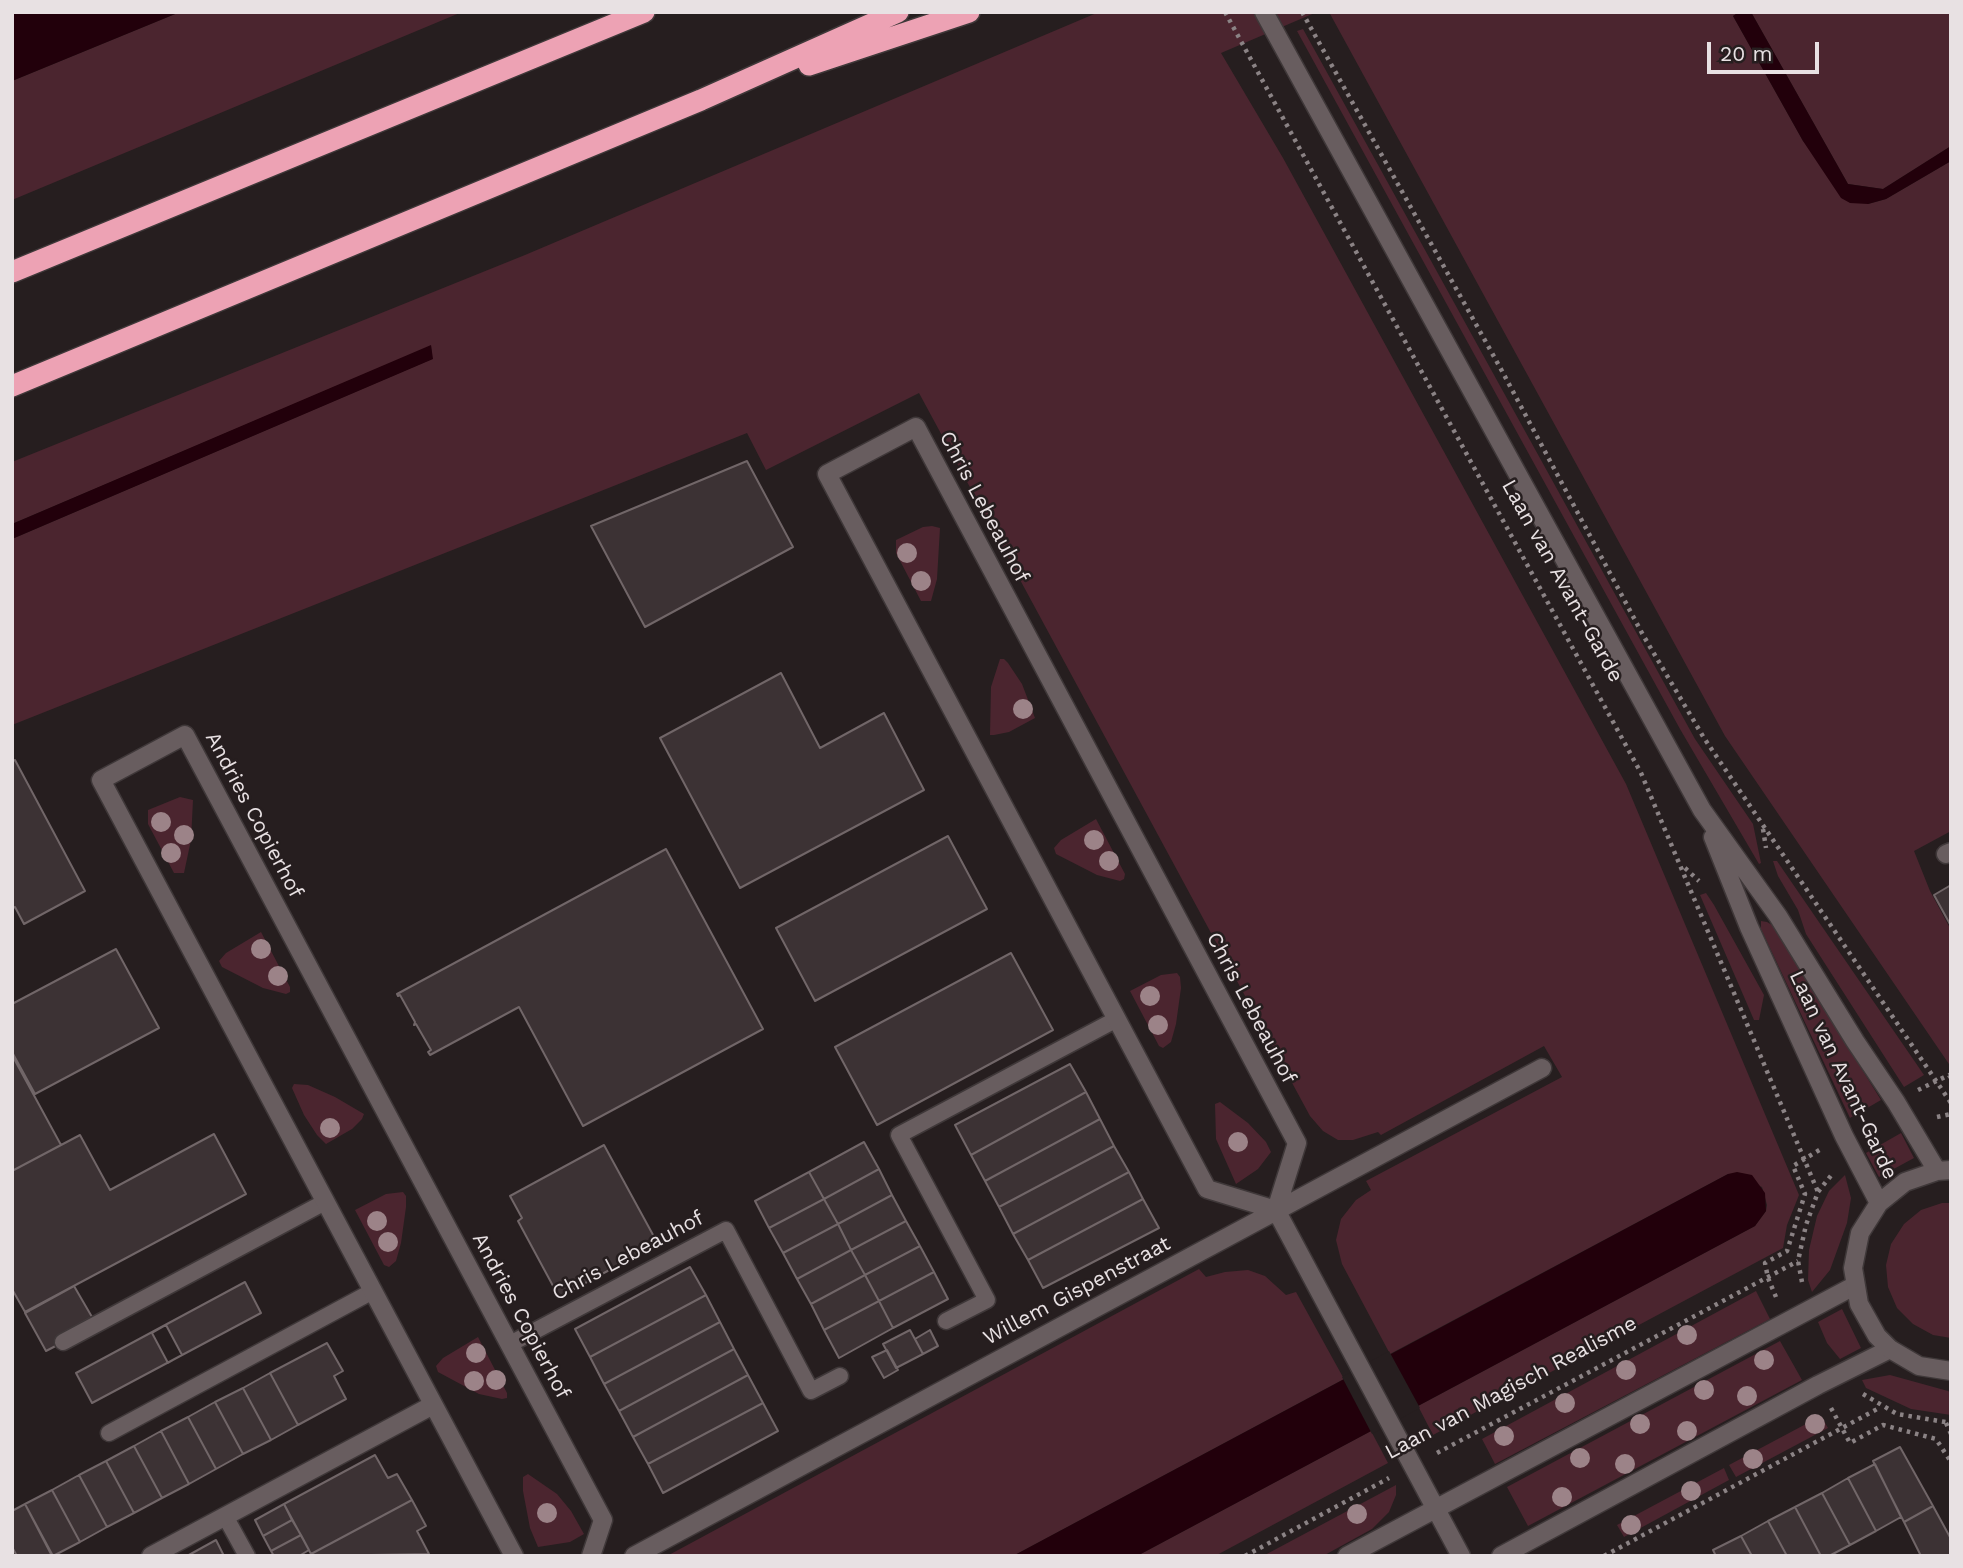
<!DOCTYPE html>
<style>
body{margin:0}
#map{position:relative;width:1963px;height:1568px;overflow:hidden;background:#261e1f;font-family:"Work Sans",sans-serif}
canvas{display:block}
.frame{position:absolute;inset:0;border:14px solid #e8e1e3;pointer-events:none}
.scale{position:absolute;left:1707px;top:42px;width:112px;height:32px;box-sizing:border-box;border:4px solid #e8e1e3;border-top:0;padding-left:9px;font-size:21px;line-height:24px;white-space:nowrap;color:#e8e1e3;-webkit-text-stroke:5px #261e1f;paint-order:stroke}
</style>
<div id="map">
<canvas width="1963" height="1568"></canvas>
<div class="frame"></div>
<div class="scale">20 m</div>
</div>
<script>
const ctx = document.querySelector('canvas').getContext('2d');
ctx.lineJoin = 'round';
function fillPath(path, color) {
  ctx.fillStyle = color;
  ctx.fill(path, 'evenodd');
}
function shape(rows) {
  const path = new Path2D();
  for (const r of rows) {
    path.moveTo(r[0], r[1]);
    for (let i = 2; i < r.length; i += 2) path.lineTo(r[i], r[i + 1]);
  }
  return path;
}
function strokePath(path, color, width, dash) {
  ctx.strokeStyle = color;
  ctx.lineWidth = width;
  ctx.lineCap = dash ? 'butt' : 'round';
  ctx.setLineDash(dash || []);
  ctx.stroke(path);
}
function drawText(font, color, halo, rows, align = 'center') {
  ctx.font = font + ' "Work Sans",sans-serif';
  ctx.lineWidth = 5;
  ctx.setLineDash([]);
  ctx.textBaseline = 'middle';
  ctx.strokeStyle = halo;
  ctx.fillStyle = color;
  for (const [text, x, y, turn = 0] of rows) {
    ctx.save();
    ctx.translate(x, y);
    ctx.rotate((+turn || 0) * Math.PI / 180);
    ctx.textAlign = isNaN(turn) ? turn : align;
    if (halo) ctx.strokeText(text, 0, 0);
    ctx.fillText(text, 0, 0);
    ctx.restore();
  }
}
fillPath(shape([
 [180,12,462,12,12,200,12,81],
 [1099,12,1317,12,1221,53,1283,158,1626,784,1799,1195,1787,1225,1783,1248,1433,1435,1418,1406,1755,1226,1766,1211,1767,1205,1762,1187,1728,1174,1390,1354,1342,1264,1336,1240,1341,1219,1356,1200,1371,1190,1366,1181,1562,1077,1544,1046,1381,1135,1378,1132,1353,1140,1338,1140,1323,1131,1310,1116,919,393,766,470,747,433,12,725,12,539,432,359,431,346,12,524,12,462,525,255],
 [1329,12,1739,12,1733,16,1803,141,1868,204,1886,199,1951,161,1951,831,1914,851,1930,891,1951,930,1951,1067,1725,736],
 [1751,12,1951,12,1951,146,1883,189,1848,184],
 [1303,29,1695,739,1753,824,1761,863,1759,864,1680,729,1525,447,1297,31],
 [932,526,940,528,937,579,931,601,921,601,896,553,896,540,923,527],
 [1000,659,1004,659,1008,663,1022,684,1035,718,1009,732,994,735,990,735,991,687],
 [180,797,193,800,191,840,184,873,174,873,148,824,148,810],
 [1096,819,1125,874,1124,879,1120,881,1097,875,1056,854,1054,848,1061,840],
 [1773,861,1777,861,1924,1075,1904,1087,1806,934,1798,910,1778,876],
 [1706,893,1714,905,1764,995,1759,1020,1754,1020,1700,895],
 [1761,921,1767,922,1772,925,1881,1100,1850,1118,1761,929],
 [261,932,290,987,290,992,286,994,263,988,222,967,219,961,226,953],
 [1177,973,1180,977,1181,988,1176,1024,1171,1042,1163,1048,1159,1046,1130,991,1161,975],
 [294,1084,308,1085,335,1097,364,1114,362,1119,352,1129,326,1144,317,1135,304,1115,292,1088],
 [1220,1102,1248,1123,1266,1142,1271,1152,1258,1169,1236,1184,1216,1139,1215,1104],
 [1901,1133,1914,1158,1879,1177,1866,1153],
 [1845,1175,1851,1198,1847,1223,1830,1270,1812,1292,1808,1280,1809,1250,1817,1216,1829,1191],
 [403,1192,406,1196,406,1207,401,1243,396,1261,389,1267,384,1265,355,1210,386,1194],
 [1942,1203,1951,1203,1951,1338,1933,1335,1913,1324,1897,1308,1888,1287,1886,1265,1891,1244,1904,1224,1921,1210],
 [1199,1269,1206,1277,1225,1272,1248,1270,1265,1276,1286,1295,1296,1292,1344,1379,1013,1556,667,1556],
 [1756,1291,1770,1319,1495,1464,1482,1439],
 [1842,1309,1861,1348,1840,1359,1827,1343,1818,1322],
 [478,1337,507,1393,507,1398,502,1399,479,1394,438,1372,436,1366,443,1358],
 [1780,1341,1802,1380,1528,1526,1507,1487],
 [1890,1375,1948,1391,1951,1393,1951,1415,1911,1409,1866,1388,1862,1380],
 [1821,1416,1828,1428,1736,1477,1729,1465],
 [1371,1431,1388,1463,1215,1556,1137,1556],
 [1724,1468,1729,1480,1624,1537,1617,1525],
 [528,1474,557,1494,571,1511,584,1534,570,1542,538,1547,530,1528,523,1491,523,1477],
 [1396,1485,1396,1495,1389,1512,1372,1529,1323,1556,1263,1556]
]), '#4b252f');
fillPath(shape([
 [12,12,180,12,12,81],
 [1739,12,1751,12,1848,184,1883,189,1951,146,1951,161,1886,199,1868,204,1850,203,1841,198,1803,141,1733,16],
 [431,345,433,359,12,539,12,524],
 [1737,1172,1752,1175,1765,1193,1766,1211,1755,1226,1137,1556,1013,1556,1728,1174]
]), '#22000b');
fillPath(shape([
 [1389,1351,1420,1408,1372,1434,1342,1377]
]), '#261e1f');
const building = shape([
 [747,461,793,547,645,627,591,526,747,461],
 [781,673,820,748,884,713,924,790,740,888,660,738,781,673],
 [15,760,85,891,24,924,15,907,12,908,12,761,15,760],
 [948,836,987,909,815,1001,776,928,948,836],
 [666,849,763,1029,583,1126,519,1007,430,1055,428,1052,431,1050,416,1024,414,1025,415,1022,400,995,398,996,397,994,666,849],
 [1951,885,1951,926,1934,895,1951,885],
 [116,949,159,1028,35,1094,12,1052,12,1004,116,949],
 [1011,953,1053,1030,877,1125,835,1047,1011,953],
 [12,1055,61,1145,12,1171,12,1055],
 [1070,1064,1086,1092,971,1155,955,1125,1070,1064],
 [1086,1092,1100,1119,985,1181,971,1155,1086,1092],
 [1100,1119,1114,1146,999,1207,985,1181,1100,1119],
 [214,1134,246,1194,25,1312,12,1289,12,1171,80,1135,110,1190,214,1134],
 [864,1142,879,1169,824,1199,809,1172,864,1142],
 [604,1145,658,1244,559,1297,518,1221,522,1218,510,1196,604,1145],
 [1114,1146,1129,1172,1013,1234,999,1207,1114,1146],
 [879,1169,892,1195,838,1224,824,1199,879,1169],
 [809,1172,824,1199,769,1228,755,1201,809,1172],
 [1129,1172,1143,1199,1028,1260,1013,1234,1129,1172],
 [892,1195,906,1221,851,1250,838,1224,892,1195],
 [824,1199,838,1224,783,1253,769,1228,824,1199],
 [1143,1199,1159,1228,1043,1288,1028,1260,1143,1199],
 [906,1221,920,1246,865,1275,851,1250,906,1221],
 [838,1224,851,1250,797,1279,783,1253,838,1224],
 [920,1246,934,1272,879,1301,865,1275,920,1246],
 [851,1250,865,1275,811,1304,797,1279,851,1250],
 [690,1267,706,1295,590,1357,575,1329,690,1267],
 [934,1272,948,1299,893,1328,879,1301,934,1272],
 [865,1275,879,1301,824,1330,811,1304,865,1275],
 [245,1282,261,1313,92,1403,76,1373,245,1282],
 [74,1286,92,1317,67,1331,71,1338,46,1351,25,1313,74,1286],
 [706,1295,720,1322,604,1384,590,1357,706,1295],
 [879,1301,893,1328,839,1358,824,1330,879,1301],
 [720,1322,734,1349,619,1411,604,1384,720,1322],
 [166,1325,182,1355,168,1363,152,1333,166,1325],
 [910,1330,923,1354,896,1368,883,1344,910,1330],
 [930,1330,938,1346,923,1354,915,1339,930,1330],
 [327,1343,343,1371,334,1376,346,1399,298,1425,270,1373,327,1343],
 [734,1349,748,1375,633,1437,619,1411,734,1349],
 [887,1350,898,1370,884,1378,872,1357,887,1350],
 [270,1373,298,1425,271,1440,243,1388,270,1373],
 [748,1375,763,1403,648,1464,633,1437,748,1375],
 [243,1388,271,1440,243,1454,215,1402,243,1388],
 [215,1402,243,1454,216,1469,188,1417,215,1402],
 [763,1403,778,1431,663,1493,648,1464,763,1403],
 [188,1417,216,1469,189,1484,161,1431,188,1417],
 [161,1431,189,1484,162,1498,134,1446,161,1431],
 [134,1446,162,1498,134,1513,106,1461,134,1446],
 [1900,1447,1933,1506,1904,1522,1873,1461,1900,1447],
 [375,1455,388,1478,397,1474,412,1500,311,1554,284,1504,375,1455],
 [106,1461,134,1513,107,1527,79,1475,106,1461],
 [1875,1464,1901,1517,1876,1531,1848,1478,1875,1464],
 [79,1475,107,1527,80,1542,52,1490,79,1475],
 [1848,1478,1876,1531,1850,1545,1822,1493,1848,1478],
 [52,1490,80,1542,53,1556,25,1504,52,1490],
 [1822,1493,1850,1545,1829,1556,1821,1556,1795,1507,1822,1493],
 [412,1500,426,1526,417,1531,429,1554,312,1556,311,1554,412,1500],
 [25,1504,52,1556,17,1556,12,1547,12,1511,25,1504],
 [284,1504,292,1520,263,1536,255,1520,284,1504],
 [1933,1506,1951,1539,1951,1556,1921,1556,1904,1522,1933,1506],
 [1795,1507,1821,1556,1787,1556,1768,1521,1795,1507],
 [292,1520,301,1535,271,1551,263,1536,292,1520],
 [1768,1521,1787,1556,1752,1556,1741,1536,1768,1521],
 [301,1535,309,1550,299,1556,274,1556,271,1551,301,1535],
 [1741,1536,1752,1556,1716,1556,1713,1550,1741,1536],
 [216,1540,224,1556,187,1556,216,1540]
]);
fillPath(building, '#3c3234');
strokePath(building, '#716668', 2);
const lane = shape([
 [946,1321,987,1300,899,1135,1117,1019],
 [63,1342,325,1202],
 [510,1344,726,1230,811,1391,840,1376],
 [109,1433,373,1291],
 [225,1516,247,1556]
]);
const street = shape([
 [1946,854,1951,852],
 [1276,1210,1297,1143,916,427,827,474,1207,1189,1276,1210,1461,1556],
 [151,1556,433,1405],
 [514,1556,101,780,185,735,603,1520,591,1556],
 [634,1556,1542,1068],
 [1347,1556,1854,1286],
 [1501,1556,1818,1385,1890,1349]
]);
const secondary = shape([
 [1264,12,1702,810,1778,916,1855,1041,1896,1102,1937,1171],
 [1713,837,1749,927,1844,1136,1879,1203],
 [1951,1170,1937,1171,1905,1182,1879,1203,1860,1233,1853,1268,1859,1304,1877,1336,1890,1349,1919,1366,1951,1371]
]);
const highway = shape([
 [809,65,969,12],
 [12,272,644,12],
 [12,386,701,100,898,12]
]);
strokePath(lane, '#3f3839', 19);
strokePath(street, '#3f3839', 21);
strokePath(secondary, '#3f3839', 21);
strokePath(highway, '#3f3839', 24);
strokePath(shape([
 [1225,12,1641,773,1818,1192],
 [1302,12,1502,371,1643,635,1704,738,1951,1103],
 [1763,829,1766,848],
 [1685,868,1699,881],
 [1918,1090,1949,1075,1951,1078],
 [1937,1117,1951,1114],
 [1802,1282,1798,1261,1806,1225,1818,1192,1833,1173],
 [1776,1297,1768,1278,1765,1263,1787,1251,1805,1194,1793,1166,1821,1149],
 [1863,1394,1897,1414,1951,1423],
 [1831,1408,1850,1443,1883,1425,1936,1439,1951,1462],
 [1946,1423,1951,1434],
 [1437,1453,1798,1261],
 [1245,1556,1389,1478],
 [1604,1556,1881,1407]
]), '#8b8385', 4.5, [3.5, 5]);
strokePath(lane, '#685d5f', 16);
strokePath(street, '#685d5f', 18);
strokePath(secondary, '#685d5f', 18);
strokePath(highway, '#eda2b4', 21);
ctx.fillStyle = '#9c8388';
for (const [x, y] of [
 [907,553],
 [921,581],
 [1023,709],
 [161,822],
 [184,835],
 [1094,840],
 [171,853],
 [1109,861],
 [261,949],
 [278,976],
 [1150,996],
 [1158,1025],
 [330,1128],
 [1238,1142],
 [377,1221],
 [388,1242],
 [1687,1335],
 [476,1353],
 [1764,1360],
 [1626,1370],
 [496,1380],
 [474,1381],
 [1704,1390],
 [1747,1396],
 [1565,1403],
 [1640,1424],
 [1815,1424],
 [1687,1431],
 [1504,1436],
 [1580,1458],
 [1753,1459],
 [1625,1464],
 [1691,1491],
 [1562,1497],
 [547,1513],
 [1357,1514],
 [1631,1525]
]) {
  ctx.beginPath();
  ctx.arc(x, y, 10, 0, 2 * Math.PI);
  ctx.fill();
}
drawText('21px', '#e8e1e3', '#261e1f', [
 ["Chris Lebeauhof",984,507,62],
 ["Laan van Avant-Garde",1562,581,61],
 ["Andries Copierhof",254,815,62],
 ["Chris Lebeauhof",1251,1008,62],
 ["Laan van Avant-Garde",1843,1075,65],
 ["Chris Lebeauhof",628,1256,-28],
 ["Willem Gispenstraat",1077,1291,-28],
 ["Andries Copierhof",521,1316,62],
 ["Laan van Magisch Realisme",1511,1388,-28]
]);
</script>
